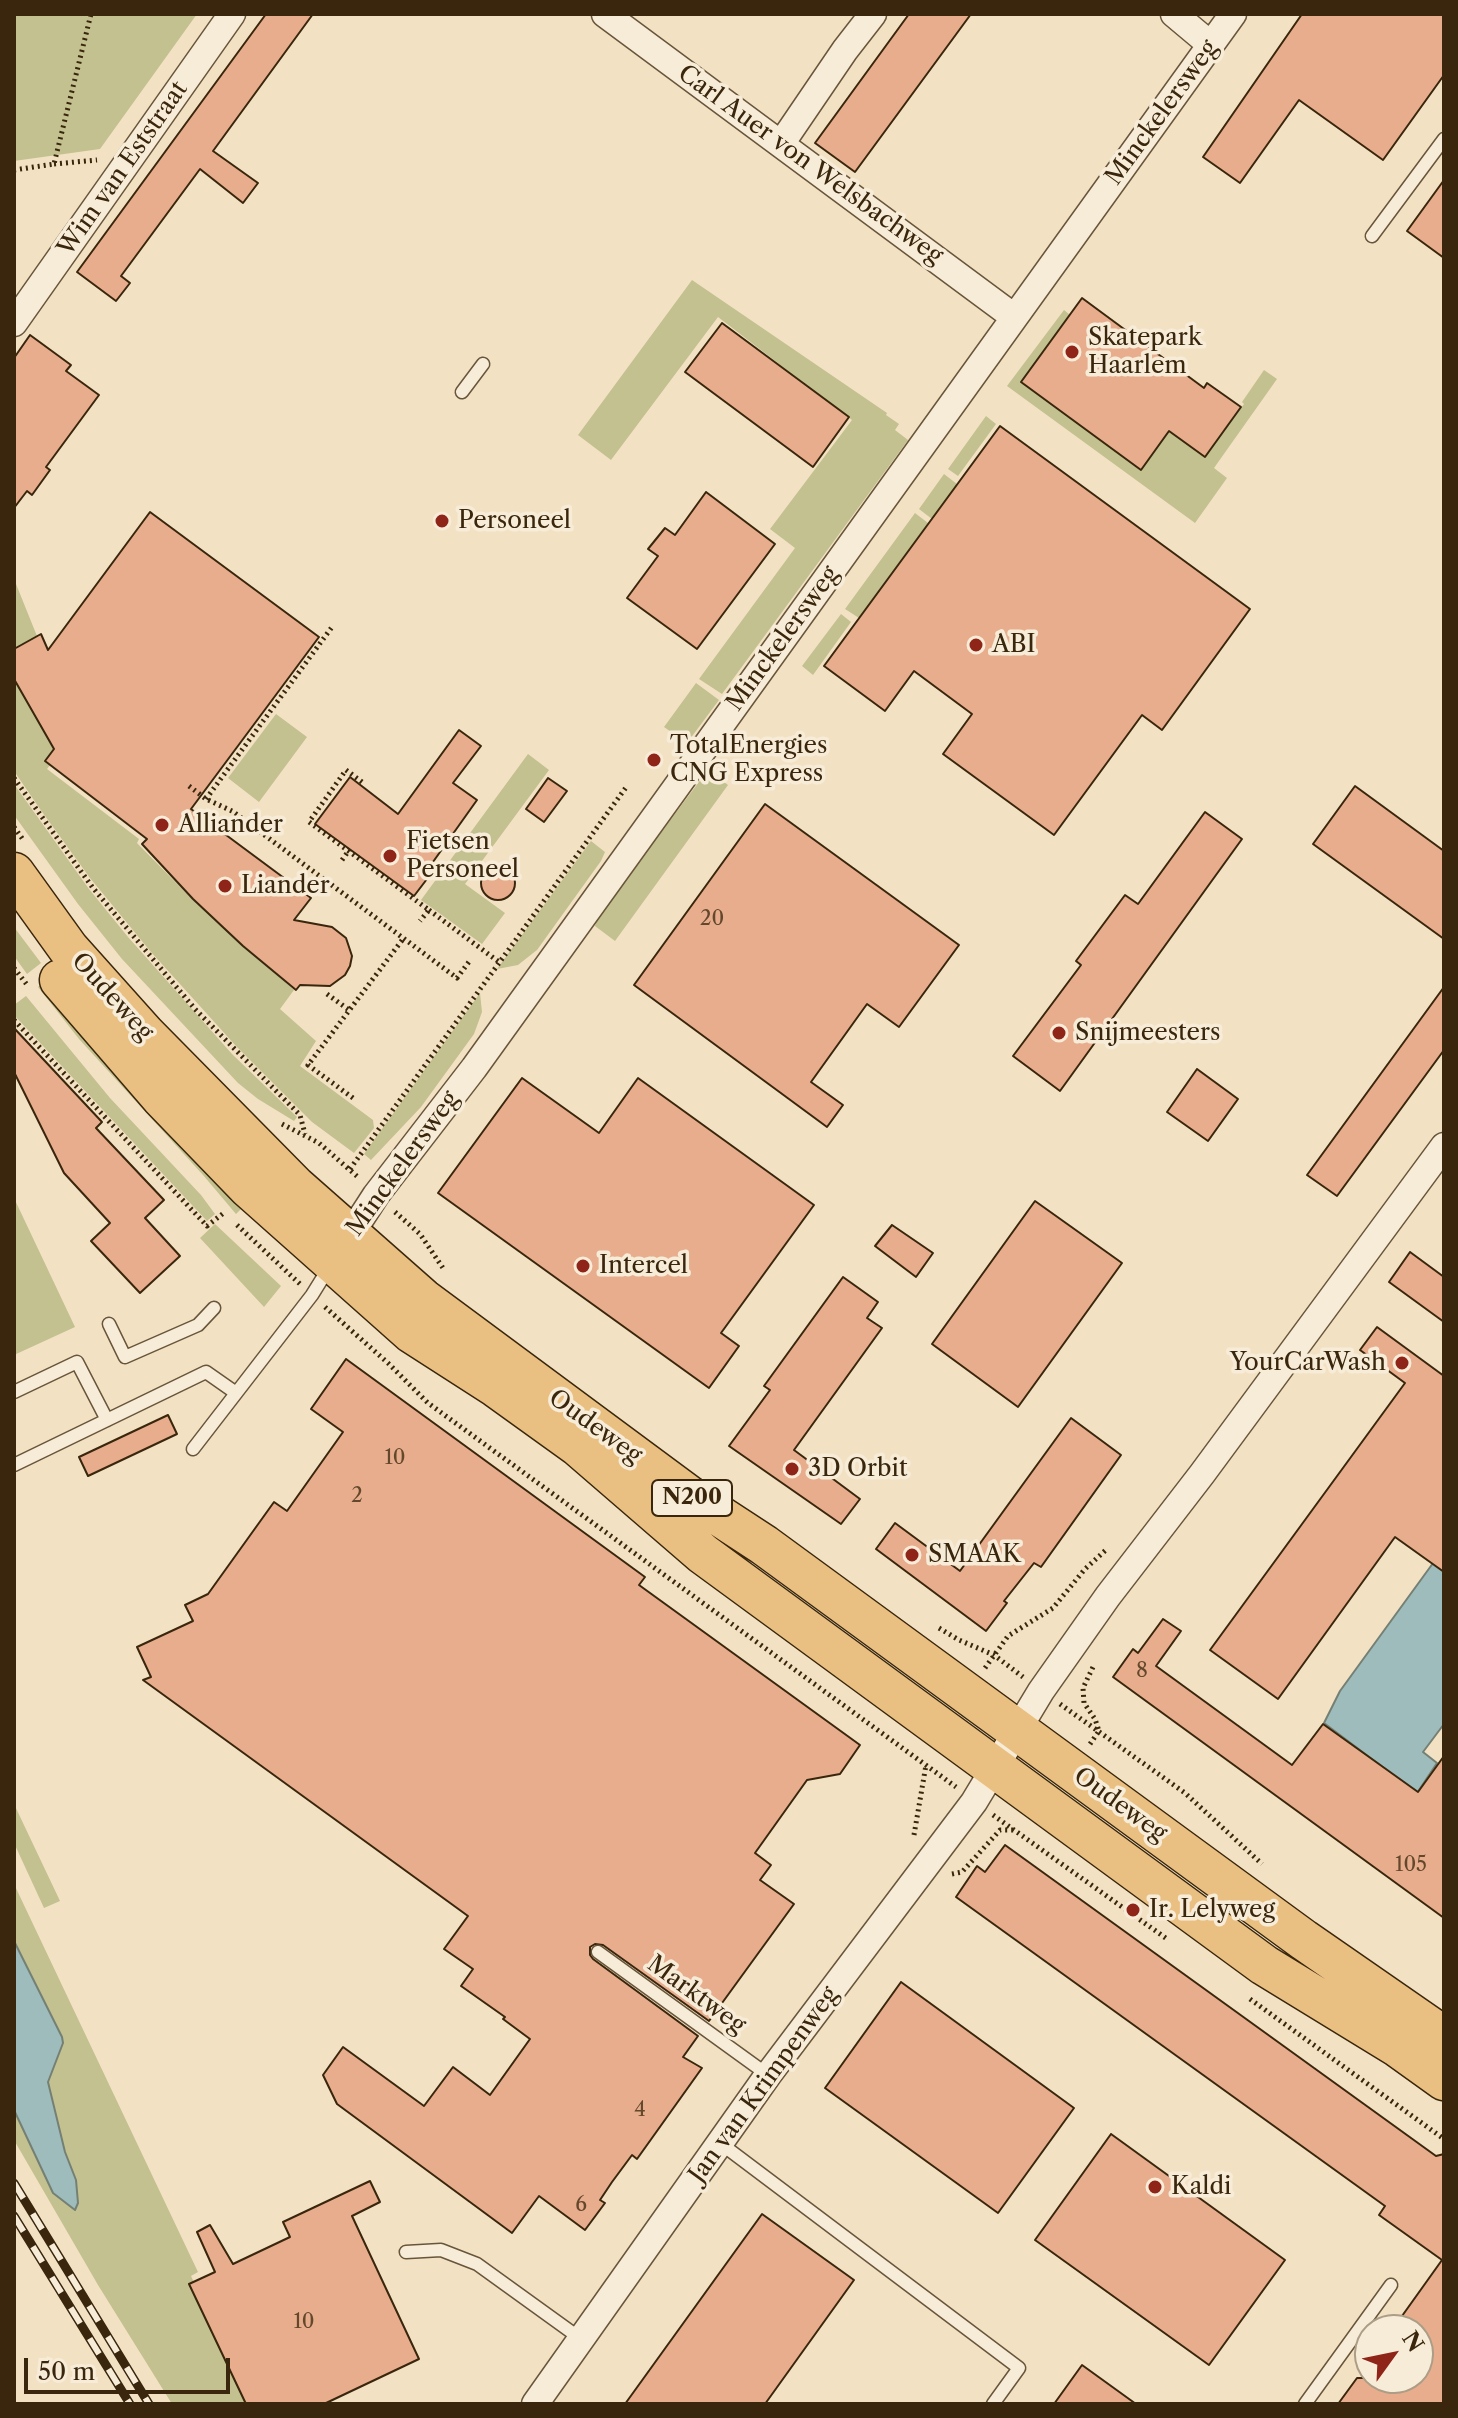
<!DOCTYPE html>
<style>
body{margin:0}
#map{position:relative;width:1458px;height:2418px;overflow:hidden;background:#f3e1c3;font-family:"Libre Caslon Text",serif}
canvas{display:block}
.frame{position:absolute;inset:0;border:16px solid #39260c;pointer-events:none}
.north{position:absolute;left:1354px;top:2314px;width:80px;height:80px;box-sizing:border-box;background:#f7ecd8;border:2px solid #ab9d86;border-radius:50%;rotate:57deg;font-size:22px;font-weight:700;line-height:32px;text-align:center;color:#39260c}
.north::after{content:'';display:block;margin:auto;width:28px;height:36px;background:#8f2418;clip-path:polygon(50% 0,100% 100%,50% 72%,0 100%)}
.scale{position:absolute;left:24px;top:2358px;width:206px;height:36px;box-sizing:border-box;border:4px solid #39260c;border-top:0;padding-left:10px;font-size:24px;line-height:28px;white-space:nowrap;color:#39260c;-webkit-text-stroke:6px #f7ecd8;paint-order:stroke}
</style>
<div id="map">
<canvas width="1458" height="2418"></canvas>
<div class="frame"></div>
<div class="north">N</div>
<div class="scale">50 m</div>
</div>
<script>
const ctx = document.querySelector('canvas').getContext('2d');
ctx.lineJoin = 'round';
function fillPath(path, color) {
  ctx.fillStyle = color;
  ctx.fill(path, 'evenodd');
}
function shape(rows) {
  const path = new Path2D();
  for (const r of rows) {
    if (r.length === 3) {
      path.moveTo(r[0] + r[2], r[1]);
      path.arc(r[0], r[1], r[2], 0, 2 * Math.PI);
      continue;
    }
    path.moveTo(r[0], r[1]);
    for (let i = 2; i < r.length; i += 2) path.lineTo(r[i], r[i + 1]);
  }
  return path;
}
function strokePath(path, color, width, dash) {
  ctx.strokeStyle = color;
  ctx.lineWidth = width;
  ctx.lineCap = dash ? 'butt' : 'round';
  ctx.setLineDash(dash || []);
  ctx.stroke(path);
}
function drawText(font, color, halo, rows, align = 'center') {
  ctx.font = font + ' "Libre Caslon Text",serif';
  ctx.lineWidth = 7;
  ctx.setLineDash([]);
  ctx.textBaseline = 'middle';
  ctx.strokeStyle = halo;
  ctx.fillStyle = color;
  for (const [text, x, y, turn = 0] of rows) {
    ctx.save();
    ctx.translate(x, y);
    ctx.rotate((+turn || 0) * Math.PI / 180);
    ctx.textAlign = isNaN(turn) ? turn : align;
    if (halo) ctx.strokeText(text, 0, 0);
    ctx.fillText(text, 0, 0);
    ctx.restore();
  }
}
fillPath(shape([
 [14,14,197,14,100,149,14,161],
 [692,280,887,413,886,415,899,424,895,430,908,440,722,694,699,679,795,548,770,529,852,420,718,317,611,460,578,435],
 [1064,310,1070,315,1021,382,1141,469,1171,429,1207,454,1244,404,1242,402,1264,370,1277,379,1214,468,1227,478,1195,523,1007,386],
 [986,416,996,424,958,476,948,469],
 [944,474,957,484,932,519,919,509],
 [915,513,928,523,859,618,845,609],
 [14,579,43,651,14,661],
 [841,614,851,622,813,675,802,666],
 [14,675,60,752,47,769,139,839,137,843,191,898,294,990,280,1009,316,1041,300,1066,373,1120,374,1128,354,1153,312,1122,236,1046,151,952,90,878,40,809,14,771],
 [696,683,719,700,687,743,664,727],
 [276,714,307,737,259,802,228,778],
 [528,754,549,770,465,884,505,913,482,944,421,900],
 [708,770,728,785,615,941,595,926,597,917],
 [14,784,89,889,128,937,232,1054,297,1117,294,1121,258,1099,238,1083,122,959,78,904,14,815],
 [591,841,605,852,601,861,537,950,518,965,497,969],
 [14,927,41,963,27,974,14,956],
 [50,978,251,1199,236,1214,203,1175,79,1039,38,987],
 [480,993,482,1012,474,1034,421,1107,371,1160,364,1154],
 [26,996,110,1098,201,1195,215,1214,207,1221,14,1015,14,1005],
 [14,1198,75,1327,14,1355],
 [215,1224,281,1286,264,1307,200,1238],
 [14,1804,60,1901,44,1908,14,1843],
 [14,1884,198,2272,191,2276,252,2404,172,2404,98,2285,14,2140]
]), '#c2c18f');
const water = shape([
 [1444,1548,1444,1724,1423,1752,1437,1763,1417,1793,1324,1723,1340,1691,1444,1548],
 [14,1941,62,2037,63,2043,48,2082,65,2152,76,2180,78,2203,75,2210,53,2193,14,2110,14,1941]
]);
fillPath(water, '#9dbcbb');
strokePath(water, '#758075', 2);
const building = shape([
 [266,14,313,14,213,151,258,183,243,203,200,169,121,276,130,283,116,301,77,272,266,14],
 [909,14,971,14,855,172,815,143,909,14],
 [1302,14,1444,14,1444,75,1383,160,1299,100,1240,183,1203,157,1302,14],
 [1444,180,1444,258,1407,231,1444,180],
 [1082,298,1204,388,1207,383,1241,407,1205,457,1169,431,1141,470,1021,382,1082,298],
 [722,323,849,417,813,467,685,372,722,323],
 [30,335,71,365,66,371,99,395,46,467,50,470,32,495,27,491,14,508,14,358,30,335],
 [1000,426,1250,609,1162,730,1142,715,1054,835,943,754,972,714,914,671,885,711,824,666,1000,426],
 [706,492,775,544,697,649,627,598,658,556,648,549,665,528,675,535,706,492],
 [150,512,319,637,191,809,311,898,294,920,332,927,346,938,352,956,350,966,345,975,330,986,300,985,296,990,243,946,193,899,142,844,147,839,45,761,54,749,14,679,14,649,41,634,48,650,150,512],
 [459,730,481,746,453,783,477,800,423,876,427,879,414,896,315,824,350,777,398,814,459,730],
 [548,778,567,791,544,822,526,809,548,778],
 [1355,786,1444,851,1444,939,1313,844,1355,786],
 [765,804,959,945,899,1027,867,1004,811,1082,843,1105,827,1127,634,985,765,804],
 [1205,812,1242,839,1060,1091,1013,1056,1081,965,1076,961,1125,895,1138,904,1205,812],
 [498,883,17],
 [1444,987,1444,1050,1337,1196,1307,1175,1444,987],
 [14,1028,102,1122,96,1128,164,1200,145,1218,180,1256,140,1293,91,1241,110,1223,64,1173,14,1072,14,1028],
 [1197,1069,1238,1099,1208,1141,1167,1112,1197,1069],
 [522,1078,599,1133,638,1078,814,1205,721,1333,739,1346,709,1388,438,1193,522,1078],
 [1035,1201,1122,1263,1018,1407,932,1344,1035,1201],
 [892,1225,933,1253,916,1277,875,1246,892,1225],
 [1410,1252,1444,1277,1444,1322,1389,1282,1410,1252],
 [843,1277,878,1302,867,1318,882,1328,794,1450,860,1499,841,1524,729,1446,770,1390,764,1386,843,1277],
 [1377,1327,1444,1376,1444,1572,1395,1537,1278,1699,1210,1650,1405,1383,1360,1350,1377,1327],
 [346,1359,645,1577,639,1585,860,1745,840,1774,807,1780,755,1853,771,1865,760,1880,794,1904,709,2021,603,1945,595,1944,590,1947,590,1955,593,1959,698,2036,683,2057,702,2068,637,2159,632,2155,612,2182,600,2200,605,2203,585,2230,539,2196,512,2233,337,2104,323,2075,343,2047,424,2106,453,2067,490,2095,530,2039,503,2019,505,2017,461,1986,473,1969,444,1949,468,1916,143,1680,151,1677,137,1647,193,1621,185,1605,208,1594,274,1502,287,1511,343,1432,311,1409,346,1359],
 [168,1415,177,1434,88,1476,79,1457,168,1415],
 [1071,1418,1121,1455,1041,1567,1034,1563,1004,1601,1007,1603,986,1631,876,1549,895,1523,960,1571,1071,1418],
 [1163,1619,1181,1631,1156,1666,1292,1765,1323,1724,1418,1792,1444,1756,1444,1918,1113,1677,1133,1649,1138,1653,1163,1619],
 [1005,1845,1436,2156,1444,2154,1444,2404,1338,2404,1357,2378,1418,2378,1418,2330,1392,2330,1442,2260,1379,2215,1385,2206,956,1897,977,1866,985,1872,1005,1845],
 [901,1982,1074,2108,998,2213,825,2088,901,1982],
 [1111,2134,1285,2260,1209,2365,1035,2240,1111,2134],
 [370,2181,380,2202,352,2216,419,2359,324,2404,246,2404,189,2284,215,2272,197,2232,210,2225,233,2264,290,2237,283,2222,370,2181],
 [762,2214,854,2280,765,2404,625,2404,762,2214],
 [1082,2365,1136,2404,1054,2404,1082,2365]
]);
fillPath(building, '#e7ad8d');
strokePath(building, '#39260c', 2);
const service = shape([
 [1372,236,1444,139],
 [462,392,483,364],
 [109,1324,125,1357,198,1325,214,1308],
 [14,1392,77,1362,107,1420],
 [193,1449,312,1295,330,1266],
 [14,1465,206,1372,236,1393],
 [598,1952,768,2075],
 [720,2143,1019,2368,993,2404],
 [406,2252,441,2250,477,2264,581,2339],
 [1305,2404,1391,2285]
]);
const minor = shape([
 [605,14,1014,317],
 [1174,14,1211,45],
 [781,144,845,50,873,14],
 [14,323,232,14],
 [343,1246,376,1195,474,1068,1233,14],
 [535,2404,768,2075,974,1802,1041,1691,1108,1596,1202,1474,1444,1146]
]);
const primary = shape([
 [14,873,68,948,145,1034,296,1187,423,1299,689,1496,764,1545,1304,1940,1444,2037],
 [60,980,161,1097,249,1188,412,1333,496,1387,578,1446,703,1554,1264,1965,1398,2047,1444,2080]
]);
strokePath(service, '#68553a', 15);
strokePath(minor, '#68553a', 29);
strokePath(primary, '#39260c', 43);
strokePath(shape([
 [54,164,97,160],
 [14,170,54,164,91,14],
 [14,778,93,888,195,1009,300,1115,305,1134],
 [362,782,346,770,309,822,429,910,420,921],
 [189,786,206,799,232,811,457,978,471,959],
 [206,799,332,627],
 [14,827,24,841],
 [342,860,350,849],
 [429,910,499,962],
 [14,968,28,986],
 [327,994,349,1010],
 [14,1020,207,1226,225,1212],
 [353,1098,308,1065,403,939],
 [282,1124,319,1143,359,1178],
 [350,1169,627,786],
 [395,1212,420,1234,445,1271],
 [237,1225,300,1284],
 [325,1307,389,1364,428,1403,956,1787],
 [939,1628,959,1640,994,1655,1023,1677],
 [985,1668,1008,1636,1053,1608,1085,1569,1108,1548],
 [1060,1704,1185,1793,1262,1864],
 [1090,1744,1099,1731,1095,1719,1084,1703,1083,1688,1093,1667],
 [993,1815,1167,1939],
 [914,1835,926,1765],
 [952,1874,962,1872,1000,1830,1015,1830],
 [1250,1999,1444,2139]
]), '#39260c', 5, [2, 4]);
strokePath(service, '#f7ecd8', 12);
strokePath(minor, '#f7ecd8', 26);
strokePath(primary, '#eac082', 40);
const rail = shape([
 [14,2183,149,2404],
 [14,2216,130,2404]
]);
strokePath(rail, '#39260c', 9);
strokePath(rail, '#f7ecd8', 6, [18]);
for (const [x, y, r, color] of [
 [1072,352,8,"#8f2418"],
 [442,521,8,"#8f2418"],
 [976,645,8,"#8f2418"],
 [654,760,8,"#8f2418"],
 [162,825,8,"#8f2418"],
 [390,856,8,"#8f2418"],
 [225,886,8,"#8f2418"],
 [1059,1033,8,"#8f2418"],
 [583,1266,8,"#8f2418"],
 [1402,1363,8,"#8f2418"],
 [792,1469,8,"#8f2418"],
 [912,1555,8,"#8f2418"],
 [1133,1910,8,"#8f2418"],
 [1155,2187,8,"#8f2418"]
]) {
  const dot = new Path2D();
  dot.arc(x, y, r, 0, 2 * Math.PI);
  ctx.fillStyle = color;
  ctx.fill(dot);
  strokePath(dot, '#f7ecd8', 3);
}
drawText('20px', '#64482c', null, [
 ["20",712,919],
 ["10",395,1458],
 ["2",357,1496],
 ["8",1142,1671],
 ["105",1411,1865],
 ["4",640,2110],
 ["6",581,2205],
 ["10",304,2322]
]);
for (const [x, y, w] of [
 [692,1498,80]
]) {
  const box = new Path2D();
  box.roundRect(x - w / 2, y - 18, w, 36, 6);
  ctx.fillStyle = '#f7ecd8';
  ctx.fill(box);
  strokePath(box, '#39260c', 2);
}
drawText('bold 22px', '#39260c', null, [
 ["N200",692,1498]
]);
drawText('24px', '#39260c', '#f7ecd8', [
 ["Minckelersweg",1162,113,-54],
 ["Carl Auer von Welsbachweg",810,165,36],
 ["Wim van Eststraat",123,169,-55],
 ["Minckelersweg",783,639,-54],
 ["Oudeweg",112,997,48],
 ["Minckelersweg",403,1164,-54],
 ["Oudeweg",595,1427,36],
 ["Oudeweg",1120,1805,36],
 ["Marktweg",696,1995,36],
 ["Jan van Krimpenweg",764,2085,-54]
]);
drawText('24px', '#39260c', '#f7ecd8', [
 ["Skatepark",1088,338],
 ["Haarlem",1088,366],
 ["Personeel",458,521],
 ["ABI",992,645],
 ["TotalEnergies",670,746],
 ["CNG Express",670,774],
 ["Alliander",178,825],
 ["Fietsen",406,842],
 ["Personeel",406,870],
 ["Liander",241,886],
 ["Snijmeesters",1075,1033],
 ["Intercel",599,1266],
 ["YourCarWash",1386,1363,"right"],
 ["3D Orbit",808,1469],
 ["SMAAK",928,1555],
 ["Ir. Lelyweg",1149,1910],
 ["Kaldi",1171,2187]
], 'left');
</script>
